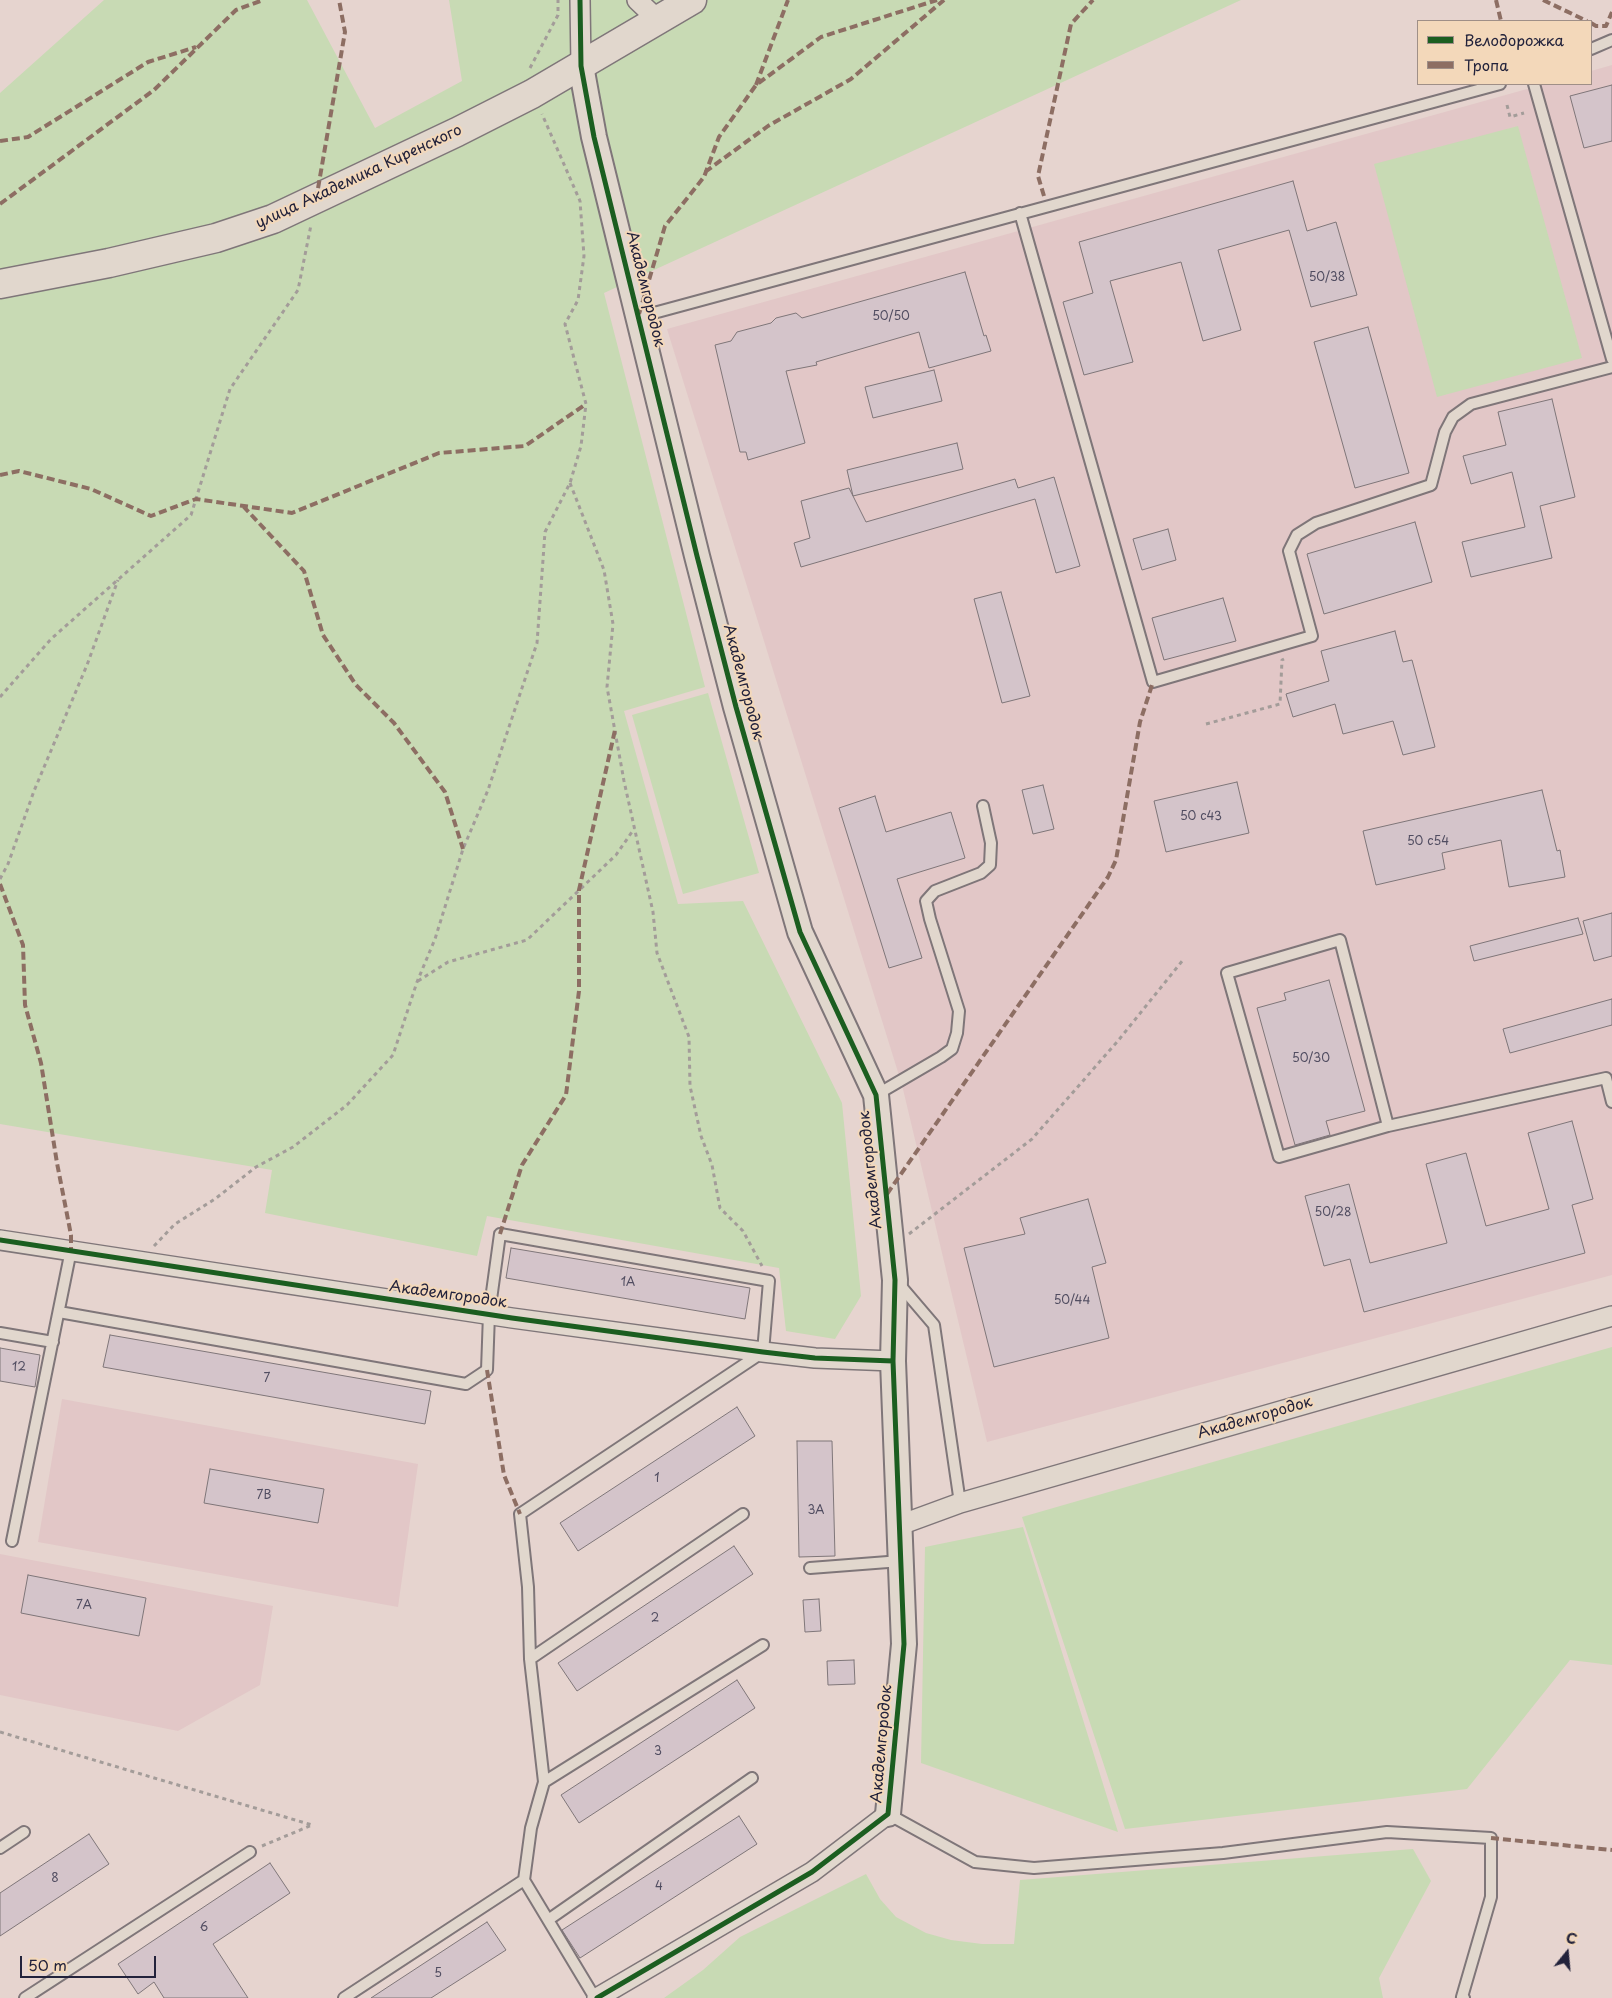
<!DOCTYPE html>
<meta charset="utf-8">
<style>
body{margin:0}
#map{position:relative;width:1612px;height:1998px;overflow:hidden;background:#e6d4cf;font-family:"Playpen Sans",sans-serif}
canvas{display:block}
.legend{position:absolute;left:1417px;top:20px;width:175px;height:65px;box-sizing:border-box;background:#f3d8ba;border:1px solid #9f8f87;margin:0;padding:6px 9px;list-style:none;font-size:15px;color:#22223b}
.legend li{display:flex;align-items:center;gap:10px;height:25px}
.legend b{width:25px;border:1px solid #9f8f87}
.north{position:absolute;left:1542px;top:1928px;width:50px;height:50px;-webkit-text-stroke:4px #f3d8ba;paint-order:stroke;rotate:17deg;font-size:14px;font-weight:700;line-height:20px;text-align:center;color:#22223b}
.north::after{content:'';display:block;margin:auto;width:18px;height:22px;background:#22223b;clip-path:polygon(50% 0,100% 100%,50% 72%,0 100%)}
.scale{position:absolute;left:20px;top:1956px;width:136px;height:22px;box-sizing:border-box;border:2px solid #22223b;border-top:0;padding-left:6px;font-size:15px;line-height:18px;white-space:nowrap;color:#22223b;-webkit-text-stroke:4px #f3d8ba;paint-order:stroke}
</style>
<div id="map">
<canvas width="1612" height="1998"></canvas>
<ul class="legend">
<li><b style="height:6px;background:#1b5e20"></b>Велодорожка</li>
<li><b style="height:6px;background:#8d6e63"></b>Тропа</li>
</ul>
<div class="north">С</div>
<div class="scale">50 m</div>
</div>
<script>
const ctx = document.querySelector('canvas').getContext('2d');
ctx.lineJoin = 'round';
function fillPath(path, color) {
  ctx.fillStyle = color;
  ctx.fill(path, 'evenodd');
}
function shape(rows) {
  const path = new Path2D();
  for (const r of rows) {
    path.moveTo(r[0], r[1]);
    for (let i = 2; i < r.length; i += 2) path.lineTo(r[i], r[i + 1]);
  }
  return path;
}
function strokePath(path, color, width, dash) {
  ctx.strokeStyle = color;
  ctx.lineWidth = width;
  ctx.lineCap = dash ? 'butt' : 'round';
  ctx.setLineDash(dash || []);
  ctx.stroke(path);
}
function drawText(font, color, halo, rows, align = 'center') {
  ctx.font = font + ' "Playpen Sans",sans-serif';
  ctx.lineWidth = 4;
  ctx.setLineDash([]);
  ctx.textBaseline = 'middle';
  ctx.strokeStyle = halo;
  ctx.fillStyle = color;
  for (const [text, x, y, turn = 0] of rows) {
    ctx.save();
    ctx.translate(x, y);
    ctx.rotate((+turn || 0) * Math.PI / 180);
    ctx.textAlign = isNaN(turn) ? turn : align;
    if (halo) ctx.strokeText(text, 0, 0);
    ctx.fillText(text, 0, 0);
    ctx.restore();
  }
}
fillPath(shape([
 [1612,65,1612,1275,987,1442,902,1085,667,329,1545,84,1591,84,1591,71],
 [62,1399,418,1464,398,1607,38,1542],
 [0,1554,273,1606,260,1685,178,1731,0,1695]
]), '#e2c7c7');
fillPath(shape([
 [104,0,307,0,375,128,462,81,449,0,1241,0,604,293,705,687,624,711,678,904,743,901,842,1103,861,1296,835,1339,786,1331,779,1268,487,1216,477,1256,265,1213,272,1170,0,1124,0,93],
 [1518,126,1582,358,1437,397,1374,164],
 [708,693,759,873,683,894,632,715],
 [1612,1347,1612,1665,1570,1660,1467,1789,1125,1829,1022,1517],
 [1023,1527,1118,1832,921,1763,925,1547],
 [1413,1849,1431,1881,1379,1978,1383,1998,664,1998,703,1970,740,1937,866,1874,880,1899,896,1917,926,1933,951,1940,982,1944,1014,1944,1020,1880]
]), '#c8dab4');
const building = shape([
 [1612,85,1612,141,1584,148,1570,96,1612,85],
 [1293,181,1307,231,1336,222,1357,295,1311,307,1289,230,1218,250,1241,330,1203,341,1181,262,1110,281,1133,362,1084,375,1063,302,1093,293,1079,242,1293,181],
 [965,272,984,336,986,335,991,351,929,368,919,332,816,362,817,365,786,371,805,443,748,460,746,452,740,452,715,345,731,341,737,332,771,323,776,318,796,313,802,318,965,272],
 [1368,327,1409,473,1355,488,1314,342,1368,327],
 [934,370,942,401,873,418,865,387,934,370],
 [1552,399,1575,497,1540,506,1552,558,1471,577,1462,542,1525,527,1512,472,1471,484,1463,456,1506,445,1498,412,1552,399],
 [957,443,963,469,853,496,866,522,1015,479,1018,488,1054,477,1080,566,1056,573,1035,499,801,567,794,543,810,538,801,501,849,488,853,496,847,470,957,443],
 [1415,522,1432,582,1324,614,1307,554,1415,522],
 [1168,529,1176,560,1142,570,1133,539,1168,529],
 [1001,592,1030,696,1002,703,974,599,1001,592],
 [1223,598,1236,641,1164,660,1152,618,1223,598],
 [1395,631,1403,662,1412,660,1435,747,1403,755,1393,721,1343,734,1335,704,1293,717,1286,694,1329,681,1321,651,1395,631],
 [1237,782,1249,833,1166,852,1154,801,1237,782],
 [1043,785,1054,829,1033,834,1022,790,1043,785],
 [1542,790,1557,851,1560,850,1565,877,1509,887,1501,840,1442,853,1445,869,1376,885,1363,831,1542,790],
 [875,796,886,832,951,812,965,858,897,879,922,958,889,968,839,808,875,796],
 [1612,913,1612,956,1594,961,1583,921,1612,913],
 [1578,918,1583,934,1474,961,1470,946,1578,918],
 [1329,980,1365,1111,1326,1121,1330,1135,1295,1145,1257,1008,1286,1000,1284,993,1329,980],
 [1612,999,1612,1025,1510,1053,1503,1029,1612,999],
 [1572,1121,1593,1199,1572,1205,1585,1253,1364,1312,1350,1259,1324,1266,1305,1196,1349,1184,1370,1263,1447,1243,1426,1164,1466,1153,1486,1226,1549,1209,1528,1133,1572,1121],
 [1088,1199,1106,1263,1092,1267,1109,1338,994,1367,964,1248,1025,1234,1020,1218,1088,1199],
 [511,1248,750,1288,745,1319,506,1278,511,1248],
 [110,1335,431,1391,425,1424,103,1367,110,1335],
 [0,1348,40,1355,35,1387,0,1381,0,1348],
 [737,1407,755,1436,578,1551,560,1523,737,1407],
 [797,1441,832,1441,835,1556,799,1557,797,1441],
 [210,1469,324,1489,318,1523,204,1503,210,1469],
 [734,1546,753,1574,577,1691,558,1663,734,1546],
 [28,1575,146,1598,139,1636,21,1613,28,1575],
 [819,1599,821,1631,805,1632,803,1600,819,1599],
 [854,1660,855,1684,828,1685,827,1661,854,1660],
 [737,1680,755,1708,579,1823,561,1795,737,1680],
 [739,1816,757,1844,580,1958,562,1930,739,1816],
 [89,1834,109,1864,0,1936,0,1893,89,1834],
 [270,1863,290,1893,213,1944,248,1998,164,1998,154,1982,138,1994,118,1964,270,1863],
 [487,1922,506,1950,431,1998,371,1998,487,1922]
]);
fillPath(building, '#d4c4ca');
strokePath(building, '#7f7679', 1);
const service = shape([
 [1591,49,1612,40],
 [1534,84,1612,359],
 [1020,213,1153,682,1312,636,1289,551,1297,535,1316,523,1431,485,1445,432,1453,417,1471,404,1612,367],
 [639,317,1500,84],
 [876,1095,941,1057,952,1049,957,1033,959,1011,930,919,926,901,935,891,981,873,990,865,991,843,983,806],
 [1388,1126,1340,940,1227,973,1279,1157,1388,1126,1606,1078,1612,1102],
 [899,1284,934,1325,960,1503],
 [59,1312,466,1384,487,1370,489,1314,500,1234,769,1281,763,1352,520,1514,528,1587,530,1659,544,1782,531,1828,524,1880,595,1998],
 [0,1333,53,1342],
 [12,1541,71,1250],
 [810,1568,901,1561],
 [530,1659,743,1514],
 [544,1782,763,1645],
 [888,1814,975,1862,1034,1868,1223,1853,1387,1832,1491,1838,1491,1897,1462,1997,1464,1998],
 [0,1848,24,1832],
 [548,1920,752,1778],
 [25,1998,250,1852],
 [344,1998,524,1880]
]);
const minor = shape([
 [580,0,581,66],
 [637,0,657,19],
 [0,1240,512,1318,763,1352,815,1358,893,1361],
 [900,1525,960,1503,1612,1316],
 [597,1998,812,1872,888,1814]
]);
const tertiary = shape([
 [581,66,594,137,697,556,736,707,800,932,876,1095,895,1280,893,1361,904,1644,888,1814]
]);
const secondary = shape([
 [0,284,109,263,216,238,273,219,457,132,532,94,692,0]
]);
strokePath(service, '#7f7679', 14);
strokePath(minor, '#7f7679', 22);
strokePath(tertiary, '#7f7679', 28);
strokePath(secondary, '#7f7679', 31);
strokePath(shape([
 [530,68,558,15,558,0],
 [1507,105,1510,117,1524,113],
 [570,483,604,570,613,624,607,687,624,781,653,912,657,953,689,1037,690,1086,701,1136,712,1165,720,1208,743,1231,762,1266],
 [0,697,51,639,191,515,230,389,298,290,311,225],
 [1206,724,1280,704,1282,660,1284,659],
 [0,879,8,864,34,791,87,665,118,580],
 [418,981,448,962,527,940,616,855,634,829],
 [909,1234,1032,1139,1117,1042,1183,960],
 [154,1246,175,1224,215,1199,256,1167,293,1147,347,1105,393,1055,417,982,435,939,463,849,488,790,537,643,545,532,570,483,581,446,586,404,565,324,578,300,584,256,580,201,542,114],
 [0,1732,312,1825],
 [262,1846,312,1825]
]), '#a39c99', 3, [4, 4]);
strokePath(service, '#e1d7cd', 10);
strokePath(minor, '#e1d7cd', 19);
strokePath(tertiary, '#e1d7cd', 24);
strokePath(secondary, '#e1d7cd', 28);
strokePath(shape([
 [1496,0,1501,21],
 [1543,0,1587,21],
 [1591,23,1596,26,1606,26,1612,12],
 [756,85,788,0],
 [0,141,28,137,148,62,196,47],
 [705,172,768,126,851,79,944,0],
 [1044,196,1038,176,1071,24,1093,0],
 [316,200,345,32,339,0],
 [0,204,154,90,236,10,263,0],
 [639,314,665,226,704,177,719,137,756,85,821,37,937,0],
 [0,475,19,471,91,489,151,516,196,499,292,513,439,453,525,446,586,404],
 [243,506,304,571,323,635,356,685,394,723,445,792,463,849],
 [0,884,23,945,25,1005,41,1063,57,1163,71,1235,71,1250],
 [887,1194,1108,877,1116,860,1140,722,1153,682],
 [500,1234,522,1165,566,1095,579,991,579,890,615,730],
 [487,1370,504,1475,520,1514],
 [1491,1838,1612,1850]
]), '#8d6e63', 4, [8, 4]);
strokePath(shape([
 [580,0,581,66,594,137,697,556,736,707,800,932,876,1095,895,1280,893,1361,904,1644,888,1814,812,1872,597,1998],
 [0,1240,512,1318,763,1352,815,1358,893,1361]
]), '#1b5e20', 5);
drawText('12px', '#514d61', null, [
 ["50/38",1327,278],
 ["50/50",891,317],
 ["50 с43",1201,817],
 ["50 с54",1428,842],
 ["50/30",1311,1059],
 ["50/28",1333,1213],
 ["1А",628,1283],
 ["50/44",1072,1301],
 ["12",19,1368],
 ["7",267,1379],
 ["1",657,1479],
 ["7В",264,1496],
 ["3А",816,1511],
 ["7А",84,1606],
 ["2",655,1619],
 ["3",658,1752],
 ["8",55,1879],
 ["4",659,1887],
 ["6",204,1928],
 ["5",438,1974]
]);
drawText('15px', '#22223b', '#f3d8ba', [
 ["улица Академика Киренского",359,177,-25],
 ["Академгородок",645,289,76],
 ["Академгородок",743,682,75],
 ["Академгородок",871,1170,-96],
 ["Академгородок",448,1295,8],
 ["Академгородок",1255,1418,-16],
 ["Академгородок",882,1744,-85]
]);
</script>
